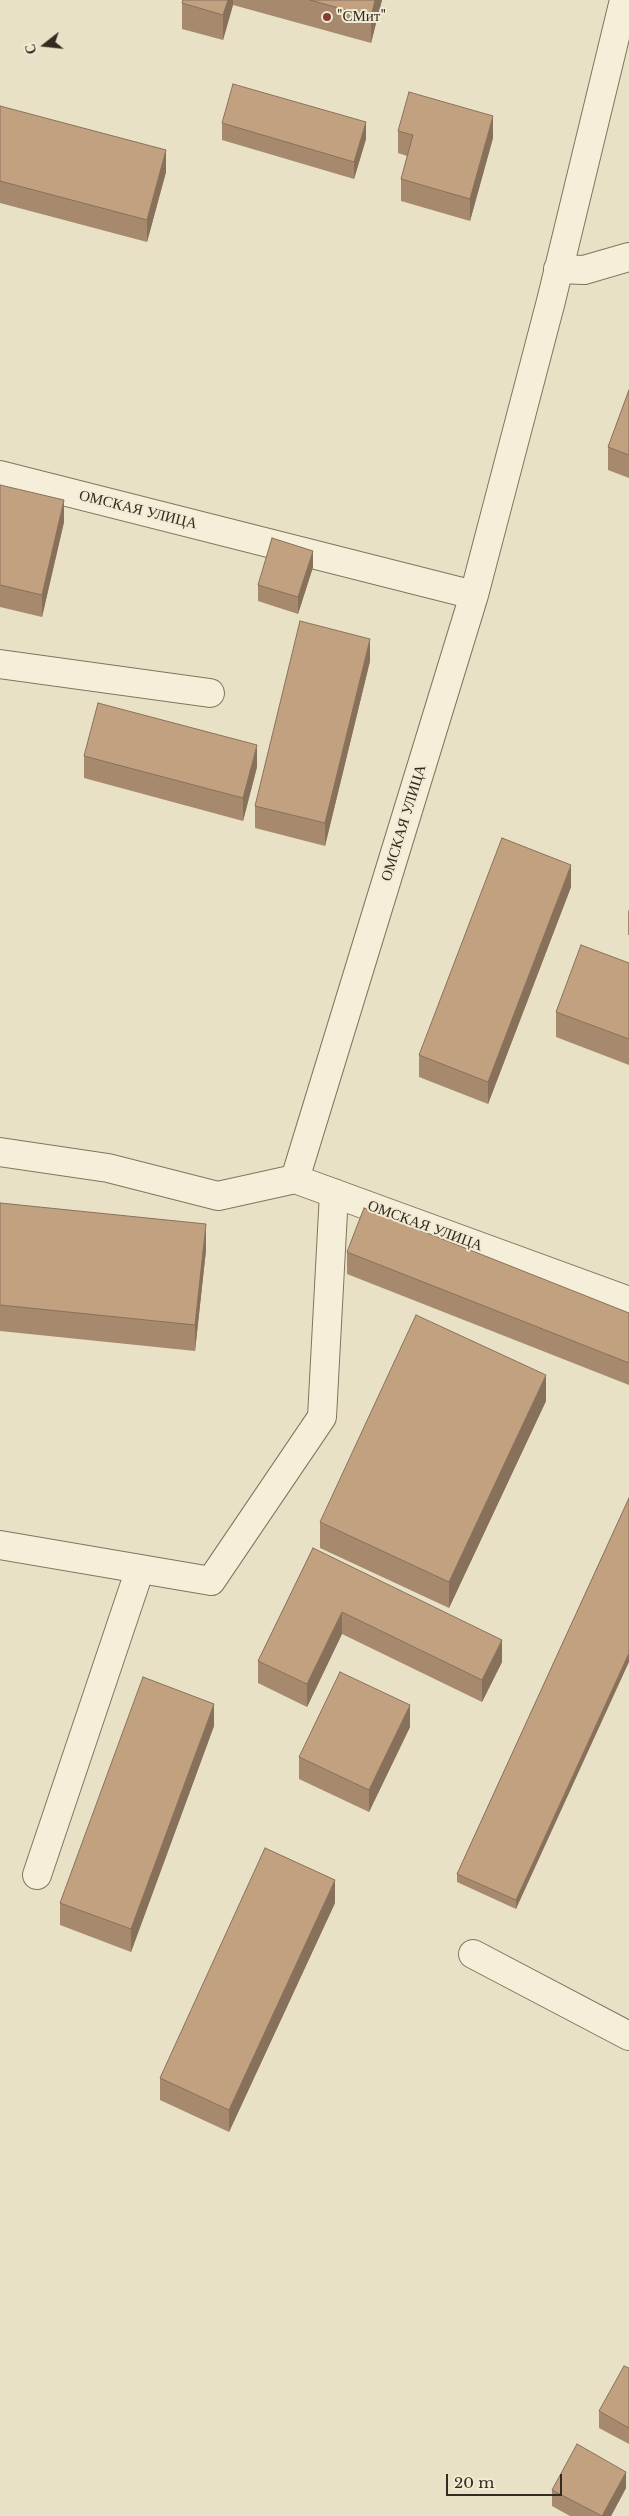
<!DOCTYPE html>
<meta charset="utf-8">
<style>
body{margin:0}
#map{position:relative;width:629px;height:2516px;overflow:hidden;background:#e9e1c6;font-family:"Libre Baskerville",serif}
canvas{display:block}
.north{position:absolute;left:20px;top:20px;width:50px;height:50px;-webkit-text-stroke:4px #f1ebd4;paint-order:stroke;rotate:254deg;font-size:14px;font-weight:700;line-height:20px;text-align:center;color:#342b20}
.north::after{content:'';display:block;margin:auto;width:18px;height:22px;background:#342b20;clip-path:polygon(50% 0,100% 100%,50% 72%,0 100%)}
.scale{position:absolute;left:446px;top:2474px;width:116px;height:22px;box-sizing:border-box;border:2px solid #342b20;border-top:0;padding-left:6px;font-size:15px;line-height:18px;white-space:nowrap;color:#342b20;-webkit-text-stroke:4px #f1ebd4;paint-order:stroke}
</style>
<div id="map">
<canvas width="629" height="2516"></canvas>
<div class="north">С</div>
<div class="scale">20 m</div>
</div>
<script>
const ctx = document.querySelector('canvas').getContext('2d');
ctx.lineJoin = 'round';
function shape(rows) {
  const path = new Path2D();
  for (const r of rows) {
    path.moveTo(r[0], r[1]);
    for (let i = 2; i < r.length; i += 2) path.lineTo(r[i], r[i + 1]);
  }
  return path;
}
function strokePath(path, color, width, dash) {
  ctx.strokeStyle = color;
  ctx.lineWidth = width;
  ctx.lineCap = dash ? 'butt' : 'round';
  ctx.setLineDash(dash || []);
  ctx.stroke(path);
}
function fillPath(path, color) {
  ctx.fillStyle = color;
  ctx.fill(path, 'evenodd');
}
function drawText(font, color, halo, rows, align = 'center') {
  ctx.font = font + ' "Libre Baskerville",serif';
  ctx.lineWidth = 4;
  ctx.setLineDash([]);
  ctx.textBaseline = 'middle';
  ctx.strokeStyle = halo;
  ctx.fillStyle = color;
  for (const [text, x, y, turn = 0] of rows) {
    ctx.save();
    ctx.translate(x, y);
    ctx.rotate((+turn || 0) * Math.PI / 180);
    ctx.textAlign = isNaN(turn) ? turn : align;
    if (halo) ctx.strokeText(text, 0, 0);
    ctx.fillText(text, 0, 0);
    ctx.restore();
  }
}
const minor = shape([
 [558,269,584,270,629,257],
 [0,475,474,595,295,1179,629,1301],
 [474,595,551,301,624,0],
 [0,664,210,693],
 [0,1152,108,1168,218,1196,295,1179],
 [0,1545,211,1581,322,1417,334,1193],
 [37,1875,140,1569],
 [473,1954,629,2036]
]);
strokePath(minor, '#82745e', 30);
strokePath(minor, '#f5eed8', 28);
fillPath(shape([
 [183,0,382,0,371,43,233,5,223,40,182,29,182,3],
 [0,106,166,172,147,242,0,203],
 [222,123,366,139,354,179,222,140],
 [398,131,493,138,470,221,401,201,401,179,407,156,398,153],
 [629,390,629,478,608,470,608,447],
 [0,485,64,522,42,617,0,607],
 [313,567,298,614,258,601,258,585],
 [370,661,325,846,255,828,255,806],
 [84,756,257,767,243,821,84,778],
 [571,887,488,1104,419,1077,419,1055],
 [629,909,629,935,628,935,628,912],
 [629,963,629,1065,556,1037,556,1012],
 [0,1203,206,1250,195,1351,0,1331],
 [347,1252,629,1313,629,1385,347,1274],
 [546,1401,449,1608,320,1548,320,1522],
 [629,1498,516,1909,457,1882,457,1874],
 [313,1548,502,1662,482,1702,342,1634,307,1707,258,1683,258,1661],
 [214,1726,131,1952,60,1925,60,1903],
 [410,1727,369,1812,299,1779,299,1757],
 [335,1903,229,2132,160,2100,160,2078],
 [629,2368,629,2444,599,2428,599,2411],
 [626,2488,611,2516,570,2516,552,2506,552,2490]
]), '#a78a6e');
fillPath(shape([
 [228,0,233,0,233,5,223,40,223,15],
 [375,0,382,0,371,43,371,17],
 [493,116,493,138,470,221,470,199],
 [366,122,366,139,354,179,354,162],
 [166,150,166,172,147,242,147,220],
 [64,500,64,522,42,617,42,595],
 [313,551,313,567,298,614,298,597],
 [370,639,370,661,325,846,325,823],
 [257,745,257,767,243,821,243,798],
 [571,865,571,887,488,1104,488,1082],
 [206,1224,206,1250,195,1351,195,1325],
 [546,1375,546,1401,449,1608,449,1582],
 [342,1612,342,1634,307,1707,307,1684],
 [502,1640,502,1662,482,1702,482,1680],
 [629,1653,629,1662,516,1909,516,1900],
 [214,1704,214,1726,131,1952,131,1929],
 [410,1705,410,1727,369,1812,369,1790],
 [335,1880,335,1903,229,2132,229,2110],
 [626,2472,626,2488,611,2516,602,2516]
]), '#88715a');
const building = shape([
 [183,0,228,0,223,15,182,3,183,0],
 [310,0,375,0,371,17,310,0],
 [233,84,366,122,354,162,222,123,233,84],
 [409,92,493,116,470,199,401,179,413,135,398,131,409,92],
 [0,106,166,150,147,220,0,181,0,106],
 [629,390,629,455,608,447,629,390],
 [0,485,64,500,42,595,0,585,0,485],
 [272,538,313,551,298,597,258,585,272,538],
 [300,621,370,639,325,823,255,806,300,621],
 [98,703,257,745,243,798,84,756,98,703],
 [502,838,571,865,488,1082,419,1055,502,838],
 [581,945,629,963,629,1039,556,1012,581,945],
 [0,1203,206,1224,195,1325,0,1305,0,1203],
 [364,1208,629,1313,629,1363,347,1252,364,1208],
 [416,1315,546,1375,449,1582,320,1522,416,1315],
 [629,1498,629,1653,516,1900,457,1874,629,1498],
 [313,1548,502,1640,482,1680,342,1612,307,1684,258,1661,313,1548],
 [340,1672,410,1705,369,1790,299,1757,340,1672],
 [143,1677,214,1704,131,1929,60,1903,143,1677],
 [265,1848,335,1880,229,2110,160,2078,265,1848],
 [624,2366,629,2368,629,2428,599,2411,624,2366],
 [577,2444,626,2472,602,2516,552,2490,577,2444]
]);
fillPath(building, '#c2a180');
strokePath(building, '#88715a', 1);
for (const [x, y, r, color] of [
 [327,17,5,"#8a3b35"]
]) {
  const dot = new Path2D();
  dot.arc(x, y, r, 0, 2 * Math.PI);
  ctx.fillStyle = color;
  ctx.fill(dot);
  strokePath(dot, '#f1ebd4', 2);
}
drawText('15px', '#342b20', '#f1ebd4', [
 ["\"СМит\"",337,17]
], 'left');
drawText('15px', '#342b20', '#f1ebd4', [
 ["ОМСКАЯ УЛИЦА",138,510,14],
 ["ОМСКАЯ УЛИЦА",404,823,-73],
 ["ОМСКАЯ УЛИЦА",425,1226,20]
]);
</script>
